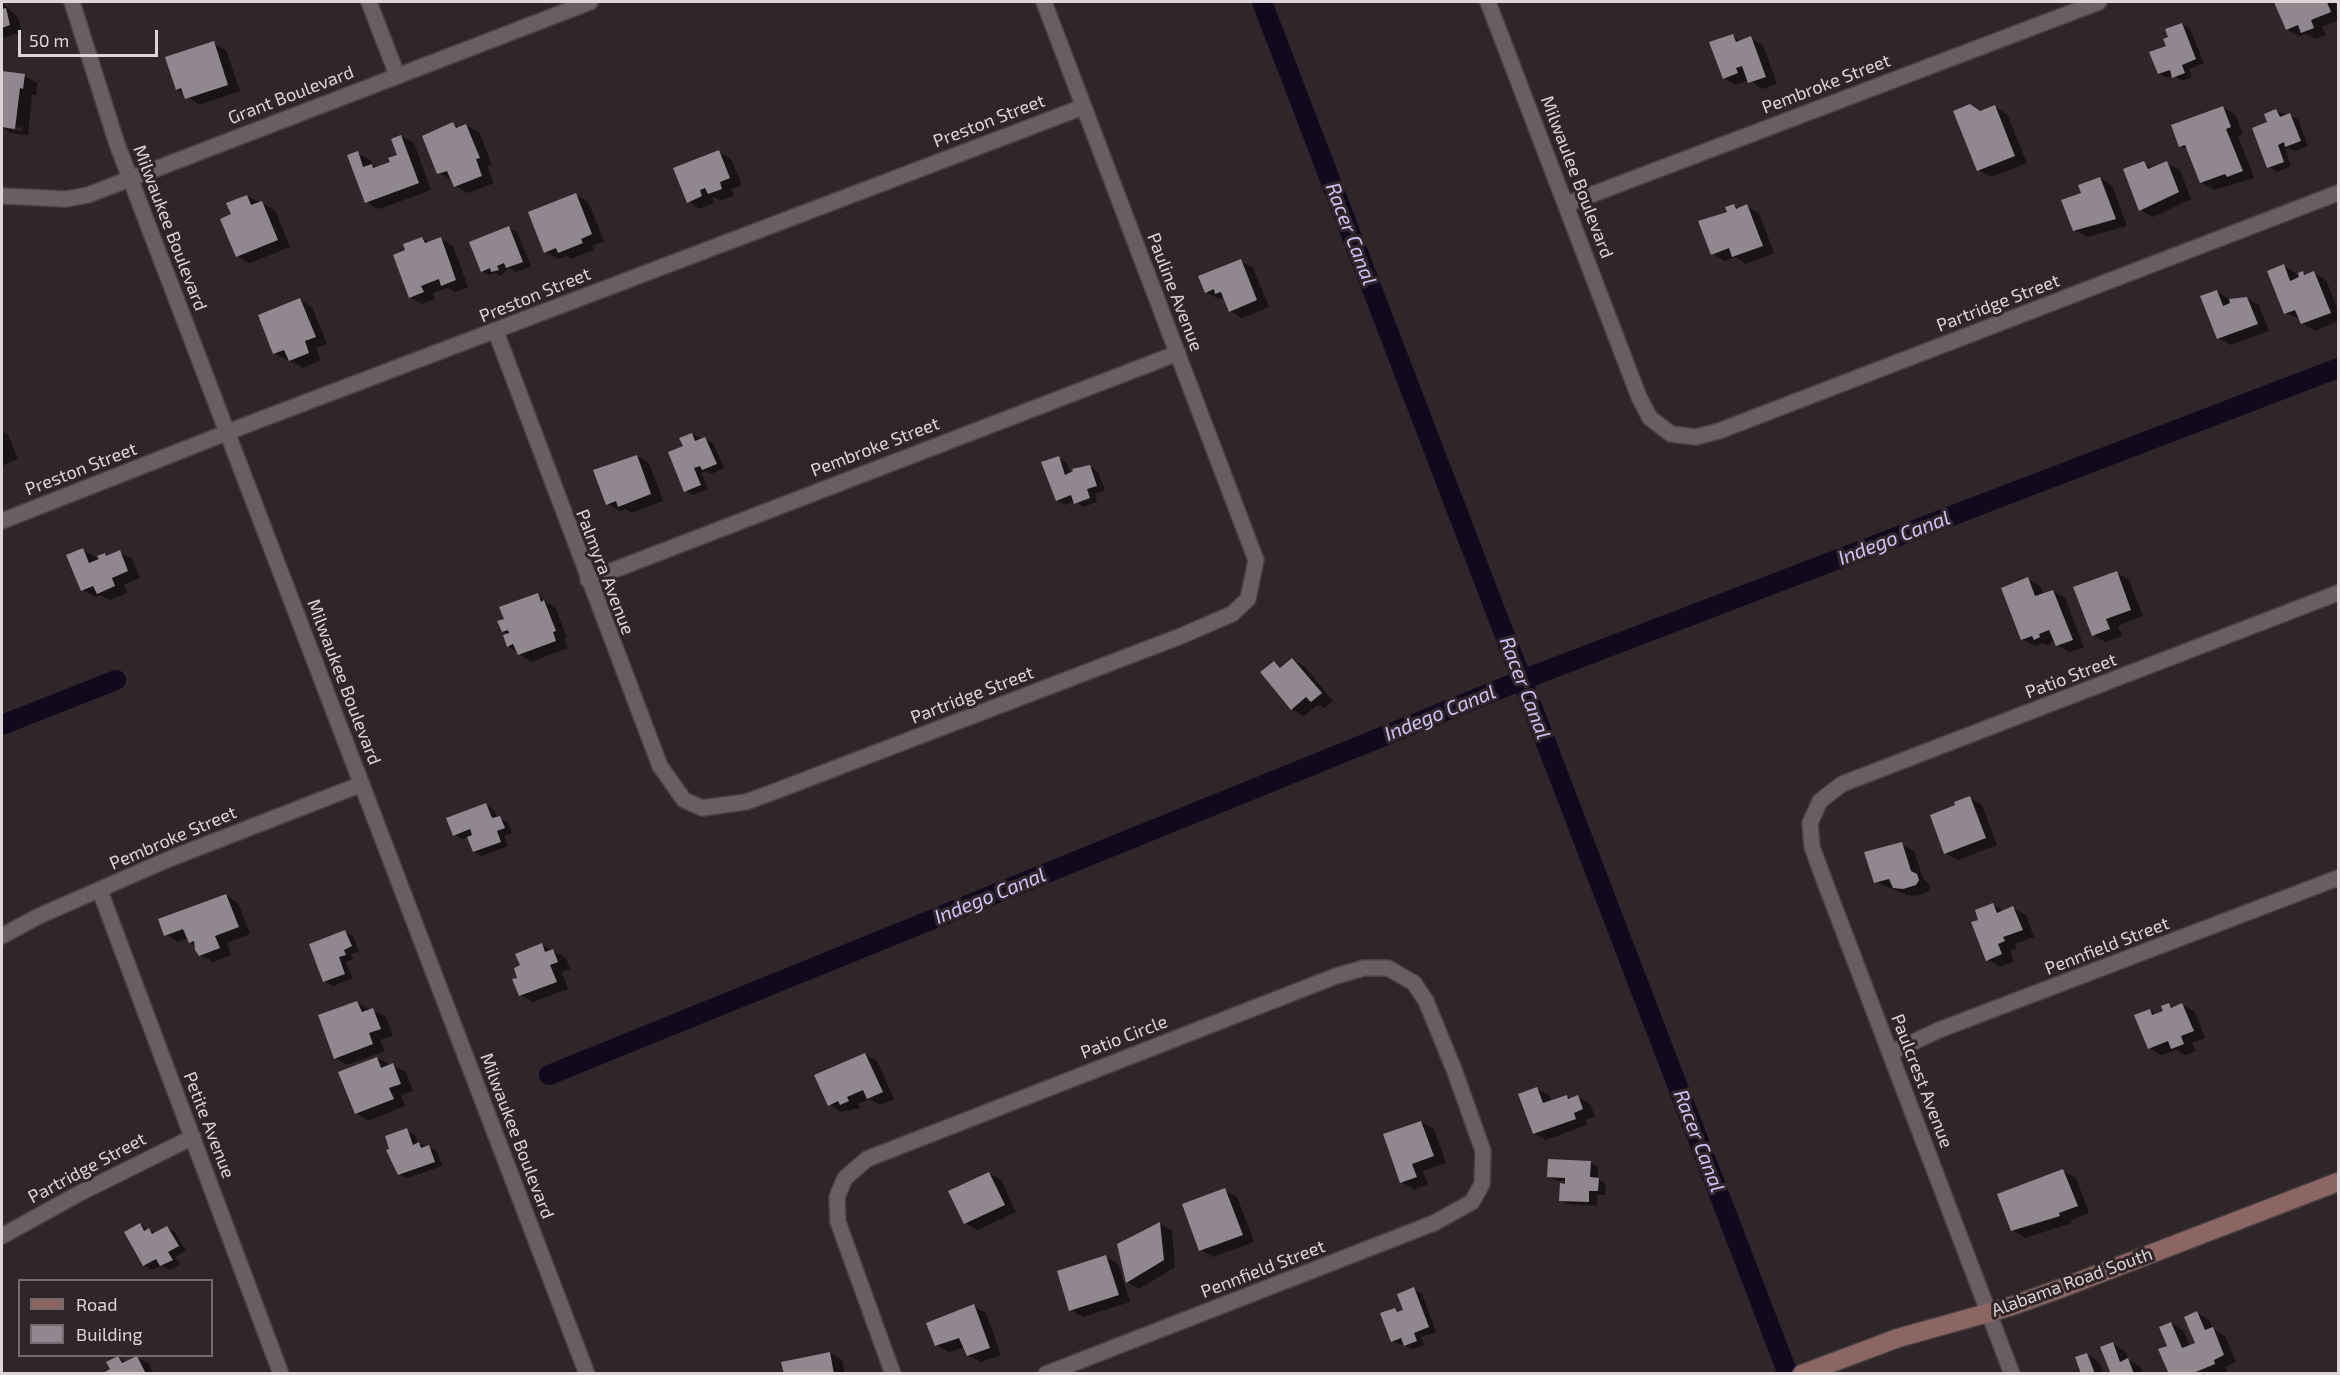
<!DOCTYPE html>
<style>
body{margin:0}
#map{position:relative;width:2340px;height:1375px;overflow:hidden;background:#302528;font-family:"Exo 2",sans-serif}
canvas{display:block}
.frame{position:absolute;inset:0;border:3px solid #ddd5d7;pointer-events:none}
.legend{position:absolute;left:18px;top:1279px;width:195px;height:78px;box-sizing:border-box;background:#302528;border:2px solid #756b6e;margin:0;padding:8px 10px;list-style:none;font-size:18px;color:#ddd5d7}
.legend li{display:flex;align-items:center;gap:12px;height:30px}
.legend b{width:30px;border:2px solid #756b6e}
.scale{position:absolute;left:18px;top:30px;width:140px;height:27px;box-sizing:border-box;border:3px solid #ddd5d7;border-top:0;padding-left:8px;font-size:18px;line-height:21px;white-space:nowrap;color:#ddd5d7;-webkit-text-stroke:4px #302528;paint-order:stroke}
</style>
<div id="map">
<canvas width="2340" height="1375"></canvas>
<div class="frame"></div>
<ul class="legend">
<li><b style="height:8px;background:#8c6663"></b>Road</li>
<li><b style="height:16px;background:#90878f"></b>Building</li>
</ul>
<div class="scale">50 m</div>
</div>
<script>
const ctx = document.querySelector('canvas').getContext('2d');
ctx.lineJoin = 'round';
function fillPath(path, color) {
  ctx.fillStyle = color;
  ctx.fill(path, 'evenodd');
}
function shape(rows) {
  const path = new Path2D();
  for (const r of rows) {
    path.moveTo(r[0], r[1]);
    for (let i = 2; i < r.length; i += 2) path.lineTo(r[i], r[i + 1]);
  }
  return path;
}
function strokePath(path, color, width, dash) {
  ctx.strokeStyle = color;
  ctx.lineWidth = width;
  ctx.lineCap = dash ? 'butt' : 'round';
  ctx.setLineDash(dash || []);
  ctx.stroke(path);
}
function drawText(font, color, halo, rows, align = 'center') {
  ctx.font = font + ' "Exo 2",sans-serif';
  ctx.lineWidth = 6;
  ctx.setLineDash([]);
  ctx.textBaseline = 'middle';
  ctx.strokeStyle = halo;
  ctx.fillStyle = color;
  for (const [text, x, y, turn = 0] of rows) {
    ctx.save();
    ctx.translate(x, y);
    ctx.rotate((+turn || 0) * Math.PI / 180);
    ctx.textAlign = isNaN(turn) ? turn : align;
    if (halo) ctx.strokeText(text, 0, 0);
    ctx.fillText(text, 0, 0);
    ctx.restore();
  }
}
fillPath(shape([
 [2336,2,2338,20,2322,27,2326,35,2315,39,2306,34,2299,36,2287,29,2276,3],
 [2,3,18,17,22,32,2,38],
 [2182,24,2190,29,2204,63,2189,69,2192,77,2182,81,2173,75,2168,78,2159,73,2168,46],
 [1732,36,1742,41,1750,38,1763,45,1777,84,1762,89,1749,80,1736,85,1724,78],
 [213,43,226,50,240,91,199,105,177,89],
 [2,73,25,76,37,83,36,95,32,95,28,135,11,133,2,127],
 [5,126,23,128,23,131,8,129],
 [1995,107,2007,114,2027,163,1991,177,1979,170,1982,112],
 [2223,107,2235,114,2243,134,2238,136,2254,178,2214,190,2201,182,2188,150,2181,146],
 [2276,111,2298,119,2308,146,2295,151,2289,148,2285,149,2291,166,2277,172,2269,167,2269,123],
 [453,124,460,128,466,125,479,132,492,165,487,166,494,183,468,193,455,186,453,180,438,173],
 [401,136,414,143,431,190,379,209,366,202,357,153,370,160,377,169,392,163,399,156],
 [719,152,731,159,742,185,731,189,734,196,722,200,712,197,714,203,700,209,688,201],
 [2144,163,2153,168,2167,163,2180,170,2191,199,2153,217,2140,210],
 [2100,178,2112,186,2127,226,2087,237,2074,230,2083,194],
 [576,195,588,202,604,241,592,246,594,250,571,259,566,256,558,259,546,252],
 [247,196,275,210,290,247,250,263,237,256,233,215],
 [1734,205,1739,209,1746,206,1759,213,1774,253,1746,264,1735,257,1725,261,1713,254],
 [509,228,517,232,531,266,516,272,509,268,500,276,496,273,490,275,482,271],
 [422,238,430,243,441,239,453,246,468,287,455,292,448,288,433,293,435,299,422,304,410,297,407,251],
 [1241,261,1253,268,1269,307,1242,318,1230,311,1224,297,1219,299,1206,292],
 [2284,266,2296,273,2299,281,2303,273,2307,275,2314,273,2326,280,2338,310,2338,321,2315,331,2302,323,2301,319,2285,313],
 [2217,291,2230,300,2247,298,2259,305,2269,331,2231,345,2218,338],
 [300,300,312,307,327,344,316,348,321,360,303,368,274,353],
 [2,431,8,435,18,459,2,466],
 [692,434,713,443,724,468,711,474,706,471,701,473,708,489,693,495,685,491,684,447],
 [637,456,649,463,663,501,632,513,625,509,620,511,608,504],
 [1058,458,1066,462,1071,474,1080,467,1084,469,1090,467,1098,472,1105,490,1095,494,1097,502,1083,507,1075,501,1065,505,1057,500],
 [83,550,96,557,97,561,105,554,108,557,119,552,132,559,140,578,124,585,127,593,110,600,101,595,95,597,83,590],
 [2117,573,2129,580,2143,616,2118,626,2122,636,2106,642,2093,635],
 [2028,579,2040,586,2044,595,2053,591,2065,598,2084,647,2069,652,2057,645,2055,639,2048,646,2043,643,2035,646,2022,639],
 [537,595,556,609,567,638,564,639,568,648,531,662,508,646,509,635,503,631,505,619],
 [1292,659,1305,667,1333,701,1324,708,1318,705,1304,716,1292,709,1274,663,1282,668],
 [1970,798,1982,805,1997,845,1958,860,1945,853,1957,806],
 [486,805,494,810,498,818,508,822,512,833,504,836,508,846,482,856,474,851,468,837,462,839,454,834],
 [1901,844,1914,851,1923,879,1929,883,1929,891,1916,896,1907,895,1876,882],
 [226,895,238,903,250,934,227,943,231,955,213,962,200,955,188,938,178,942,166,934],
 [1993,905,2004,911,2013,908,2026,915,2034,937,2015,944,2016,948,2010,951,2014,961,2000,967,1987,959,1980,920],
 [345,932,353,936,359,951,351,954,353,959,346,962,353,978,333,986,325,981],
 [542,945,566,958,570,969,562,972,568,989,533,1002,520,995,519,978,522,966],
 [357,1003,386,1017,393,1036,380,1040,385,1051,347,1065,335,1058],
 [2169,1005,2174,1008,2182,1005,2195,1012,2205,1038,2192,1043,2196,1051,2185,1055,2176,1050,2161,1055,2149,1048,2150,1010,2157,1015,2165,1012],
 [865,1054,877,1061,894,1099,880,1105,870,1099,858,1104,860,1108,841,1112,829,1104],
 [377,1058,406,1072,413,1091,401,1095,405,1106,368,1121,356,1113],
 [1537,1089,1550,1096,1552,1102,1567,1096,1572,1099,1578,1097,1590,1104,1595,1116,1585,1120,1587,1125,1546,1140,1534,1133],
 [1421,1122,1434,1129,1446,1163,1423,1171,1428,1184,1414,1190,1402,1182],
 [407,1130,415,1135,418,1143,437,1151,442,1166,407,1178,399,1174],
 [1590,1163,1598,1167,1598,1179,1606,1184,1605,1195,1597,1195,1597,1206,1568,1204,1560,1200,1566,1181,1557,1181,1549,1176],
 [2063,1171,2076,1178,2089,1213,2071,1220,2072,1223,2025,1238,2013,1230],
 [989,1173,1001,1180,1016,1212,978,1230,965,1223],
 [1224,1190,1237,1197,1254,1242,1213,1257,1201,1250],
 [1160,1224,1172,1231,1175,1267,1139,1289,1127,1282],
 [140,1225,156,1234,167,1228,175,1232,186,1251,175,1257,180,1264,170,1270,161,1265,152,1270,144,1265],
 [1106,1257,1118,1264,1130,1302,1083,1317,1071,1310],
 [1414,1289,1422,1294,1436,1332,1421,1337,1424,1345,1413,1349,1392,1341,1395,1309,1401,1313,1405,1311],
 [973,1306,986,1313,1001,1355,981,1362,968,1355,965,1347,949,1352,936,1345],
 [2197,1313,2209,1320,2213,1329,2225,1336,2236,1362,2225,1367,2227,1371,2220,1374,2170,1374,2171,1323,2184,1331,2190,1347,2197,1344],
 [2113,1344,2125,1351,2129,1360,2141,1367,2143,1374,2112,1374],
 [830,1353,842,1360,845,1374,785,1374],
 [2087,1354,2099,1362,2104,1374,2083,1374],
 [118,1357,126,1362,136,1357,149,1364,154,1374,105,1374,112,1370]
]), '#0007');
strokePath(shape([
 [1262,2,1788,1374],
 [2,725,116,680],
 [549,1075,1522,680,2338,368]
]), '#110a1f', 20);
fillPath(shape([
 [2274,2,2327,2,2331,12,2311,20,2314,28,2301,33,2298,25,2286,30],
 [6,8,10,25,2,28,2,9],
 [2182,23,2196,59,2182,65,2185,73,2172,78,2170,70,2158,74,2149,52,2166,46,2163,39,2168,37,2165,29],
 [1733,34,1736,42,1751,36,1766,77,1748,83,1742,66,1736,68,1738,73,1723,79,1709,42],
 [214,41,228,85,185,99,181,88,176,90,165,57],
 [2,71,25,74,23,89,20,88,15,129,2,127],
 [1970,104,1980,111,1995,105,2015,156,1977,171,1953,111],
 [2223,106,2231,127,2226,129,2243,171,2227,177,2225,174,2200,183,2185,145,2179,147,2171,125],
 [2276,109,2280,117,2290,113,2301,141,2285,147,2284,142,2278,145,2284,162,2267,168,2252,128,2267,122,2264,114],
 [453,122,456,128,466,124,480,158,476,159,482,176,454,187,447,171,437,174,422,136],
 [401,135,419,183,365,203,347,155,358,151,363,167,372,164,373,168,390,162,388,158,397,155,391,139],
 [719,150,730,178,720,182,722,189,708,194,705,188,700,190,702,196,687,203,673,168],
 [2144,161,2148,169,2167,161,2179,192,2139,211,2123,169],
 [2100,177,2116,219,2073,231,2061,200,2081,193,2078,185],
 [576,193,592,234,581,239,583,243,558,253,556,248,544,253,528,212],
 [247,195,251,205,262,201,278,240,236,257,220,219,231,214,226,203],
 [1734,204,1736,209,1747,204,1763,246,1732,257,1729,248,1711,255,1698,221,1727,212,1725,207],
 [509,226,523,262,506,268,504,263,497,266,499,270,491,272,490,268,481,272,469,242],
 [422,237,425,243,441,237,456,280,441,286,439,279,421,286,424,292,409,298,393,255,405,250,403,244],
 [1241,259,1257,300,1229,312,1221,292,1215,294,1214,289,1205,293,1198,276],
 [2284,264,2290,281,2299,277,2298,273,2303,271,2304,275,2314,271,2331,313,2301,324,2295,310,2284,314,2267,271],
 [2217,290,2223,306,2230,303,2229,299,2247,297,2258,324,2217,339,2200,296],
 [300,298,316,337,305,341,309,353,289,361,284,350,273,354,258,315],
 [692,433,695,441,705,437,717,464,702,470,700,466,694,468,701,485,684,492,668,452,683,446,679,438],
 [637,455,651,494,618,507,616,501,606,505,593,470],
 [1059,456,1065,475,1073,471,1072,469,1090,465,1097,486,1087,489,1090,498,1074,504,1071,495,1056,501,1041,462],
 [83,548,89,563,99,559,97,556,105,553,106,556,120,550,128,571,112,578,115,586,97,594,93,586,81,591,66,555],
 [2117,571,2131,610,2106,619,2110,629,2092,636,2073,587],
 [2028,577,2035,596,2053,590,2073,640,2056,646,2049,630,2039,634,2040,637,2034,640,2032,636,2021,640,2001,588],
 [538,593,541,602,544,600,556,631,553,632,556,641,518,655,513,644,507,647,503,635,509,633,508,630,502,632,497,621,504,619,499,607],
 [1292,658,1322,693,1311,702,1306,697,1291,710,1260,672,1274,661,1280,668],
 [1970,796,1986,838,1944,854,1930,815,1955,805,1954,802],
 [486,803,492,818,500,816,505,828,497,831,501,842,473,852,467,837,472,835,470,829,453,836,446,818],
 [1902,842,1911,871,1917,874,1919,880,1916,885,1903,889,1893,888,1889,879,1874,883,1864,852],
 [226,894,239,927,215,936,220,948,199,956,195,950,194,941,189,943,183,929,164,936,158,919],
 [1993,903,1997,913,2013,906,2023,930,2003,937,2005,941,1998,944,2002,954,1986,961,1971,922,1978,920,1975,910],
 [345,930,352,946,344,950,346,955,339,957,345,974,323,982,309,944],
 [542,943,545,952,553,949,558,962,550,965,557,982,519,996,512,979,517,978,514,968,520,965,515,954],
 [357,1001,362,1012,373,1008,381,1029,369,1033,373,1044,334,1059,318,1015],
 [2169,1003,2171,1008,2182,1003,2194,1031,2181,1036,2184,1044,2171,1049,2168,1041,2148,1049,2134,1015,2150,1009,2152,1015,2163,1011,2161,1006],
 [865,1053,883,1092,867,1099,863,1090,847,1097,849,1101,840,1105,838,1101,828,1106,814,1075],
 [377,1057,381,1068,393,1063,401,1084,389,1088,394,1099,355,1114,338,1072],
 [1537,1087,1543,1103,1567,1095,1568,1099,1578,1095,1583,1109,1574,1113,1576,1119,1533,1134,1518,1094],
 [1421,1121,1434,1156,1412,1164,1417,1177,1400,1183,1383,1134],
 [407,1128,413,1145,419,1142,421,1148,429,1145,435,1162,398,1175,386,1150,389,1149,385,1136],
 [1548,1159,1591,1161,1590,1177,1599,1178,1598,1191,1589,1191,1589,1202,1559,1201,1560,1183,1565,1184,1565,1178,1547,1177],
 [2063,1169,2078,1206,2059,1213,2060,1216,2011,1231,1997,1194],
 [989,1172,1005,1205,964,1224,948,1191],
 [1225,1188,1243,1235,1199,1251,1182,1204],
 [1160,1222,1164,1260,1126,1283,1117,1244],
 [140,1223,144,1231,149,1228,152,1234,167,1226,179,1246,168,1252,173,1260,160,1266,156,1259,143,1266,124,1232],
 [1106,1255,1119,1295,1069,1311,1057,1271],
 [1414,1287,1429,1327,1414,1333,1417,1341,1404,1346,1401,1338,1391,1342,1380,1313,1395,1308,1397,1312,1403,1310,1397,1294],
 [974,1304,990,1348,967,1356,959,1338,935,1346,926,1323],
 [2197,1311,2205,1330,2213,1327,2224,1355,2214,1360,2215,1364,2191,1374,2169,1374,2158,1349,2167,1346,2159,1327,2171,1322,2182,1348,2195,1343,2184,1317],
 [2113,1342,2120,1362,2128,1358,2134,1374,2111,1374,2100,1347],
 [830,1352,834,1374,784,1374,781,1362],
 [2087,1353,2095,1374,2081,1374,2075,1357],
 [118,1356,122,1363,137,1356,146,1374,102,1374,110,1369,106,1362]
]), '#90878f');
const street = shape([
 [72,2,117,144,587,1374],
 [369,2,397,75],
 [1488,2,1639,397,1650,418,1671,434,1696,437,1719,431,2338,193],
 [2,196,66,199,88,195,590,2],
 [1567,204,2099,2],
 [496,332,660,766,684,800,702,808,746,802,768,794,1181,636,1232,614,1248,599,1256,560,1044,2],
 [2,521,254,422,1083,107],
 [588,580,1178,353],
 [100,891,281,1374],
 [2,936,39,916,169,859,362,784],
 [1892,1052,1939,1030,2338,878],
 [2,1236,80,1193,193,1137],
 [893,1374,838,1222,837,1197,845,1178,867,1159,1336,976,1364,968,1388,968,1414,983,1426,1001,1455,1072,1483,1151,1482,1184,1472,1202,1434,1223,1046,1374],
 [2012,1374,1826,885,1812,847,1810,823,1820,801,1842,784,2338,593]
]);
const secondary = shape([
 [1802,1374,1898,1338,2009,1307,2062,1288,2338,1182]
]);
strokePath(street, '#4b4244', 18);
strokePath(secondary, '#4b4244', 21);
strokePath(street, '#6b5e62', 15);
strokePath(secondary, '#8c6663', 18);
drawText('18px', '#ddd5d7', '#302528', [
 ["Pembroke Street",1826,84,-21],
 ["Grant Boulevard",291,95,-21],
 ["Preston Street",989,121,-21],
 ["Milwaulee Boulevard",1577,177,69],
 ["Milwaukee Boulevard",170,228,69],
 ["Pauline Avenue",1175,292,69],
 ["Preston Street",535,295,-22],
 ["Partridge Street",1998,303,-21],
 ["Pembroke Street",875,447,-21],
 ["Preston Street",81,469,-21],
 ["Palmyra Avenue",605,572,69],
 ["Patio Street",2071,676,-21],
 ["Milwaukee Boulevard",344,682,69],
 ["Partridge Street",972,695,-21],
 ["Pembroke Street",173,838,-23],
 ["Pennfield Street",2107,946,-21],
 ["Patio Circle",1124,1037,-21],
 ["Paulcrest Avenue",1922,1081,69],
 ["Petite Avenue",209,1125,69],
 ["Milwaukee Boulevard",517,1136,69],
 ["Partridge Street",87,1168,-28],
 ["Pennfield Street",1263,1269,-21],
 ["Alabama Road South",2072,1282,-20]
]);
drawText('italic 20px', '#d0c3f8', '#302528', [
 ["Racer Canal",1351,234,69],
 ["Indego Canal",1894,538,-21],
 ["Racer Canal",1525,688,69],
 ["Indego Canal",1440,713,-22],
 ["Indego Canal",990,896,-22],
 ["Racer Canal",1699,1141,69]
]);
</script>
